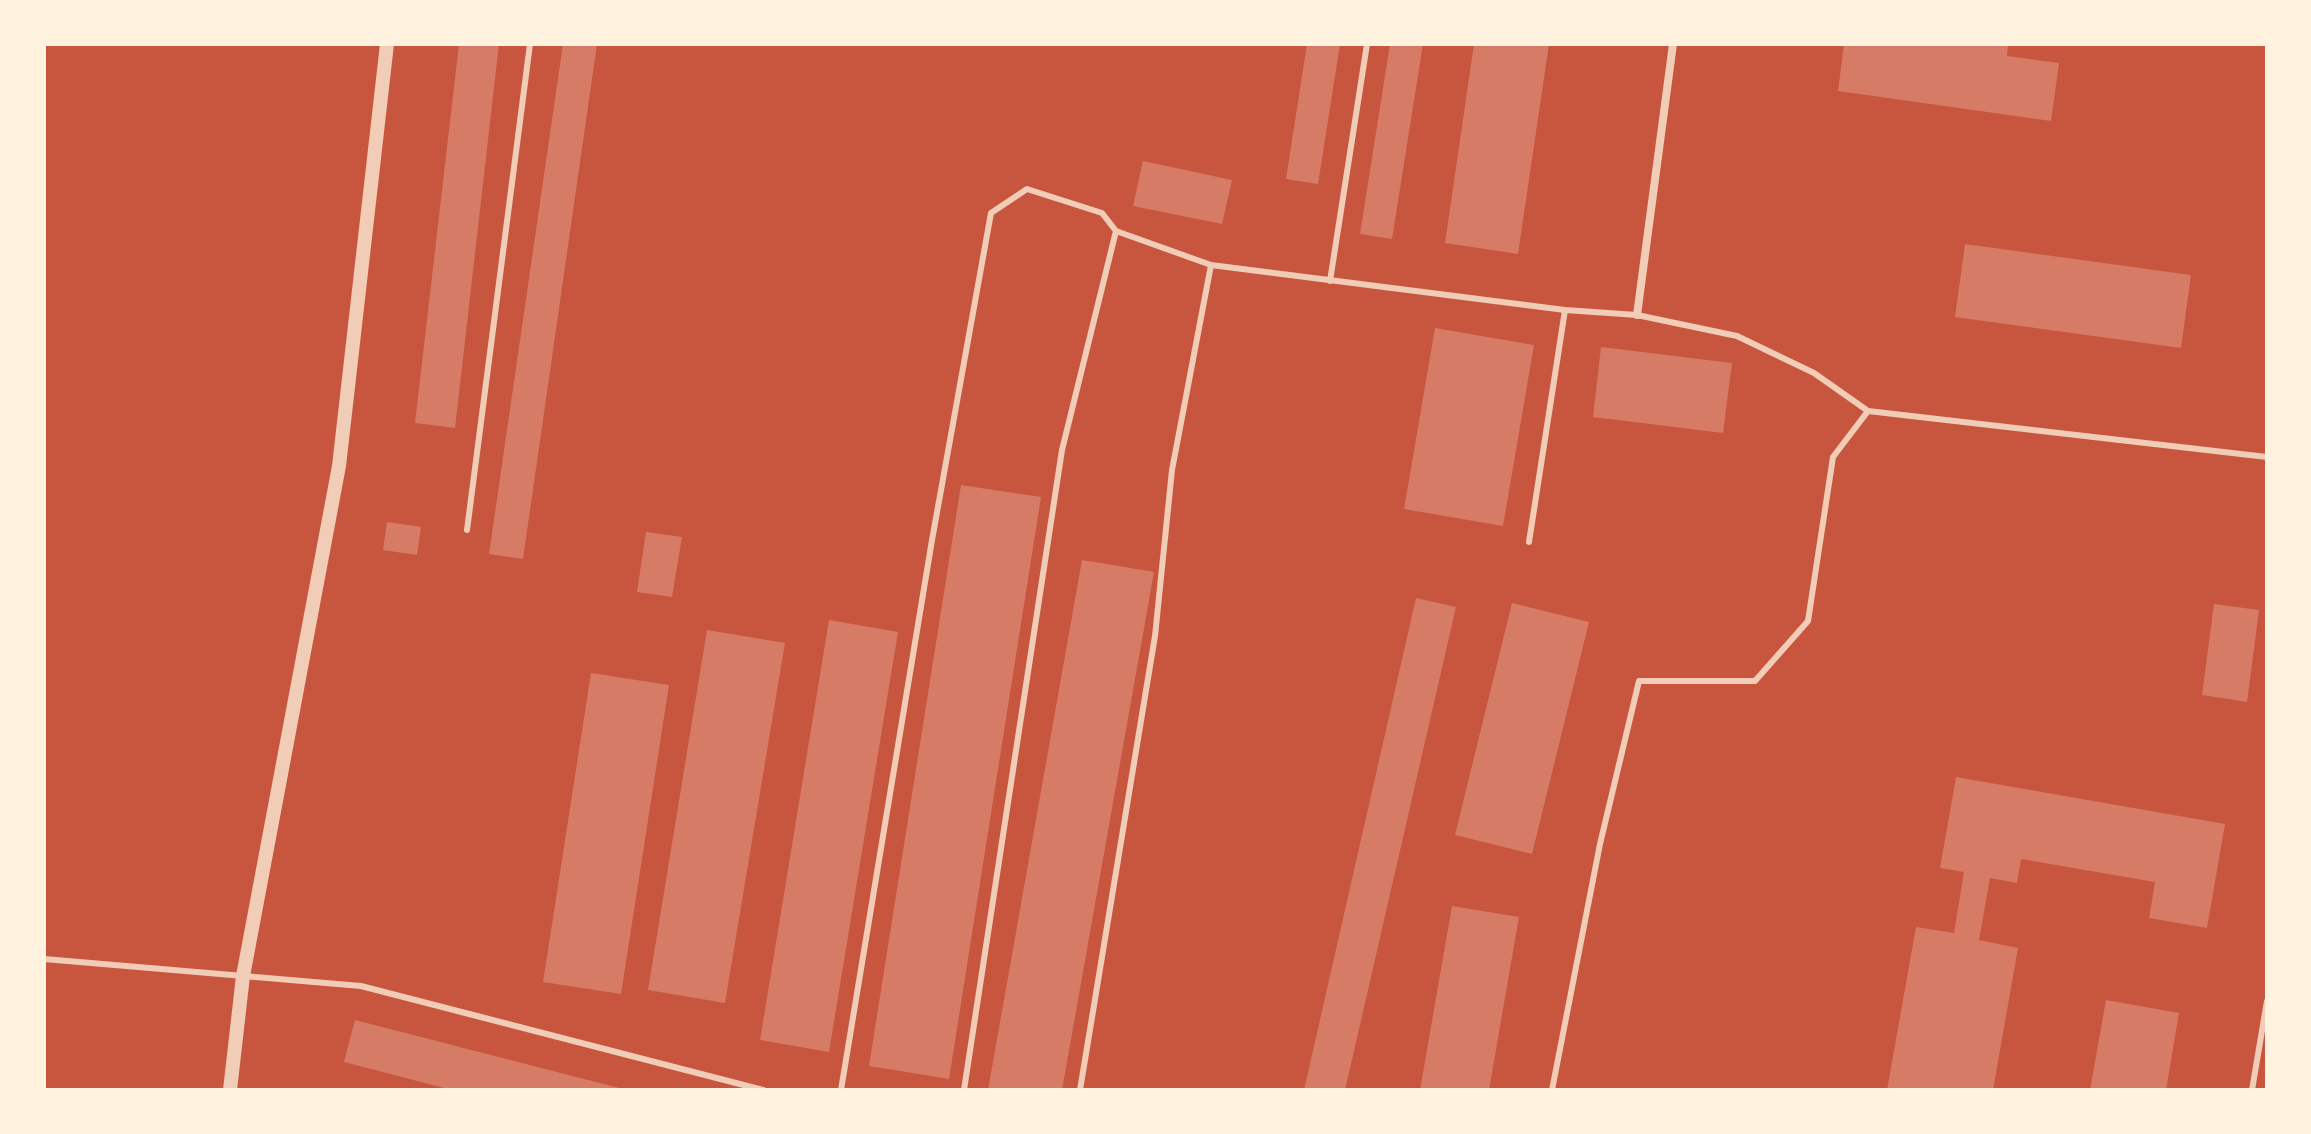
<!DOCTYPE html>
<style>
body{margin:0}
#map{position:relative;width:2311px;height:1134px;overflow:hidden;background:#c8553d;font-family:"Nunito Sans",sans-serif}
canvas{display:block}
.frame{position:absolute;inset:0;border:46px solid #fff3e0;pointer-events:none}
</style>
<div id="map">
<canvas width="2311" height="1134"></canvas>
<div class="frame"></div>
</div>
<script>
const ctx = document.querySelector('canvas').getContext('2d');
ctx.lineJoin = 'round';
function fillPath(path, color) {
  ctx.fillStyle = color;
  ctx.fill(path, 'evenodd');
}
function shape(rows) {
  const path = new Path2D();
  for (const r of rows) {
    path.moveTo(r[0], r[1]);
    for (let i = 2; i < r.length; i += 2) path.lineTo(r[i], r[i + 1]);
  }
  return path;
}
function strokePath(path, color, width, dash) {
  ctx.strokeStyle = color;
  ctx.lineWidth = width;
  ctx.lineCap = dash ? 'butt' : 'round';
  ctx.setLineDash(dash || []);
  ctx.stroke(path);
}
fillPath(shape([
 [459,44,499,44,455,428,415,423],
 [563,44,597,44,523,559,489,554],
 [1307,44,1340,44,1318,184,1286,179],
 [1390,44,1423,44,1392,239,1360,234],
 [1474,44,1549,44,1518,254,1445,243],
 [1844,44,2008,44,2007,56,2059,63,2051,121,1838,91],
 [1143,161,1232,180,1222,224,1133,206],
 [1965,244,2191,275,2181,348,1955,317],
 [1435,328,1534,345,1503,526,1404,509],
 [1601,347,1732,363,1723,433,1593,417],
 [961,485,1041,497,949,1079,869,1066],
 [387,522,421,527,417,555,383,550],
 [646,532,682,537,672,597,637,592],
 [1082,560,1154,572,1062,1090,988,1090],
 [1416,598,1456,607,1345,1090,1304,1090],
 [1512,603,1589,622,1532,854,1455,835],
 [2214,604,2259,610,2247,702,2202,695],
 [829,620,898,632,829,1052,760,1040],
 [707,630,785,643,725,1003,648,990],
 [591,673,669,685,621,994,543,982],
 [1956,777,2225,824,2207,928,2149,918,2155,882,2021,859,2017,883,1990,878,1979,940,2018,948,1993,1090,1887,1090,1916,927,1954,933,1964,872,1940,868],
 [1452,906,1519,917,1489,1090,1420,1090],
 [2106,1000,2179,1013,2166,1090,2090,1090],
 [355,1020,623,1089,623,1090,452,1090,344,1062]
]), '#d67c66');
strokePath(shape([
 [1116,231,1211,265,1565,310,1637,315,1737,336,1814,373,1868,411,2267,457],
 [1330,281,1367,44],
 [467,530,530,44],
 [1529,542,1565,310],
 [44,959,361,986,763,1090],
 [841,1090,932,540,991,213,1027,189,1102,213,1116,231],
 [964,1090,1062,450,1116,231],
 [1080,1090,1155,636,1172,470,1211,265],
 [1552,1090,1600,844,1639,681,1755,681,1808,621,1833,457,1868,411],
 [2252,1090,2267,1001]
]), '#f1ccb7', 6);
strokePath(shape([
 [1637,315,1673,44]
]), '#f1ccb7', 8);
strokePath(shape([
 [230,1090,243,976,339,466,387,44]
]), '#f1ccb7', 14);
</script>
